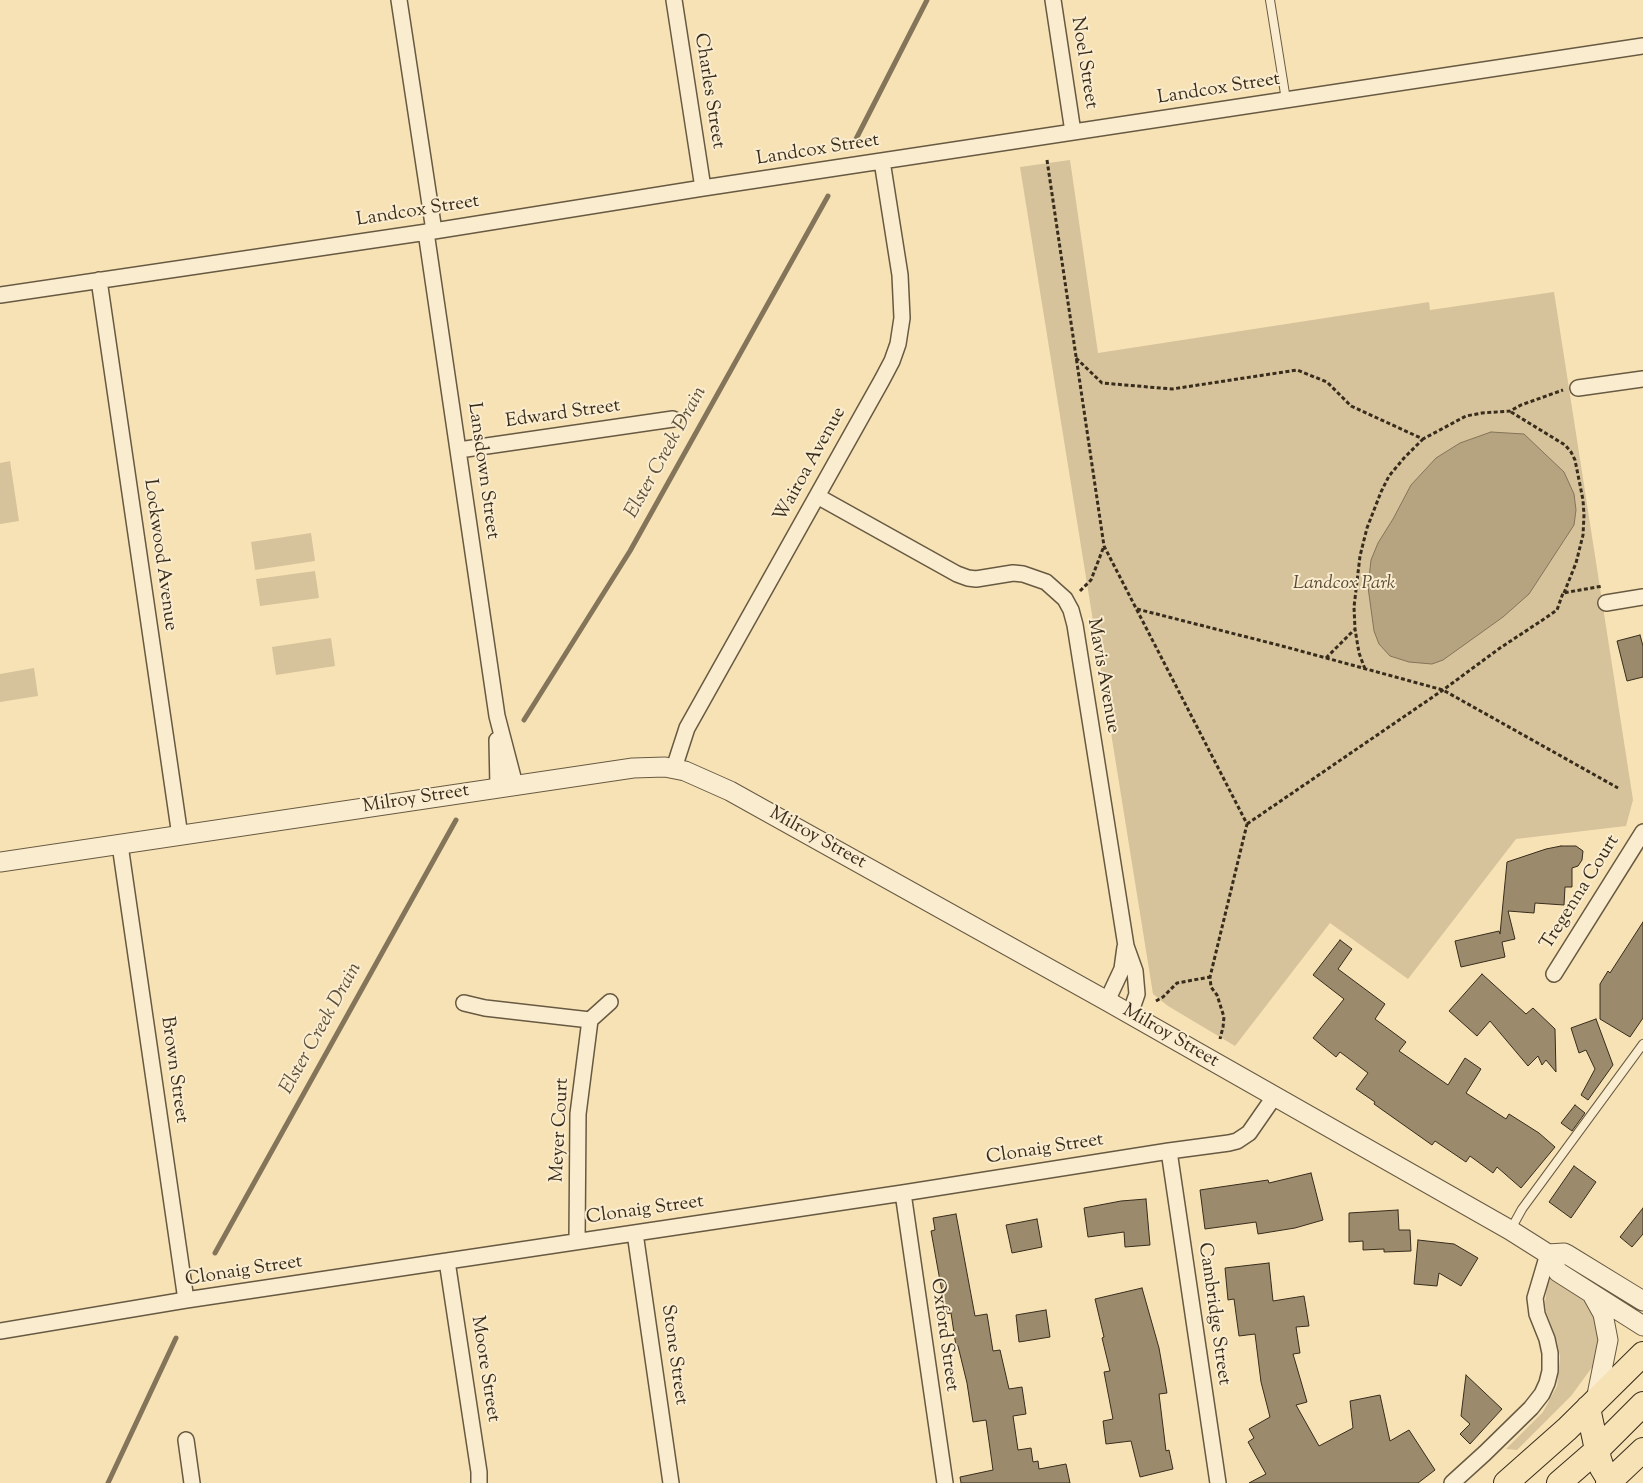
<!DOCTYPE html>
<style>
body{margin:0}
canvas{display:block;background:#f7e2b5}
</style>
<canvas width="1643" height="1483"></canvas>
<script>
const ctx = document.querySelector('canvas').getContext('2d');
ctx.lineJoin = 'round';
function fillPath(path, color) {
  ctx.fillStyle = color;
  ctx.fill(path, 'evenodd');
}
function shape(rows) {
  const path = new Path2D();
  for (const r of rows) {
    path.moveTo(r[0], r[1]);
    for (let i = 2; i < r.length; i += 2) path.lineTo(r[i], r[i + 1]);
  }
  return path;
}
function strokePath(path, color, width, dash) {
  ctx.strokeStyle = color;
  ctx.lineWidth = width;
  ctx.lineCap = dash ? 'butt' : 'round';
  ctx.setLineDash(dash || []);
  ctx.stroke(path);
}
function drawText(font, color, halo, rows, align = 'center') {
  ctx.font = font + ' "Sorts Mill Goudy",serif';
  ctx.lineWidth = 4;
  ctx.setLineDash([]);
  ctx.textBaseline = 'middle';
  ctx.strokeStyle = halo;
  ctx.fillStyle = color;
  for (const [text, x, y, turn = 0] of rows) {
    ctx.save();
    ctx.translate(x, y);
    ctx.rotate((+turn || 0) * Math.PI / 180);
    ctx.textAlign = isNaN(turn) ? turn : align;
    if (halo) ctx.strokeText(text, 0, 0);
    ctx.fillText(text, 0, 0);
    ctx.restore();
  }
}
fillPath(shape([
 [1070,160,1098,353,1429,302,1430,310,1554,292,1631,787,1633,800,1626,826,1516,839,1408,979,1330,923,1235,1046,1168,1006,1153,994,1020,167],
 [10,461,19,521,0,524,0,463],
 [311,533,315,561,255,570,251,542],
 [315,571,319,598,260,606,256,579],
 [331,638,335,666,276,675,272,647],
 [34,668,38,696,0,702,0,674],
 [1551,1278,1586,1302,1591,1308,1600,1333,1596,1362,1571,1396,1517,1450,1506,1449,1543,1412,1557,1386,1560,1357,1557,1341,1546,1311,1545,1303,1547,1286]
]), '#d7c39b');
const water = shape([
 [1491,432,1524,434,1564,472,1574,494,1576,510,1574,525,1529,594,1503,617,1443,660,1432,664,1409,662,1390,656,1379,644,1374,631,1368,587,1371,560,1378,543,1393,519,1411,485,1436,458,1460,443,1491,432]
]);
fillPath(water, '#b6a481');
strokePath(water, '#847459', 1);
strokePath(shape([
 [856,139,927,0],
 [524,720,630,551,828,196],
 [215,1253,456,820],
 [108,1483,176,1338]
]), '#847459', 5);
const building = shape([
 [1640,635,1643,646,1643,677,1627,681,1617,641,1640,635],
 [1561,846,1576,846,1583,851,1582,860,1578,866,1572,868,1572,887,1565,887,1564,905,1535,903,1534,913,1508,911,1515,939,1502,942,1505,957,1461,967,1455,941,1499,931,1500,934,1507,862,1546,849,1561,846],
 [1643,922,1643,1018,1630,1037,1600,1019,1600,984,1608,971,1610,973,1643,922],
 [1340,940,1352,949,1338,969,1385,1004,1375,1019,1406,1042,1399,1051,1448,1085,1465,1058,1481,1069,1466,1093,1506,1119,1509,1114,1539,1133,1555,1147,1521,1188,1497,1167,1493,1173,1470,1156,1466,1162,1435,1141,1432,1145,1374,1104,1375,1102,1356,1089,1368,1073,1340,1052,1336,1057,1313,1038,1344,999,1313,975,1340,940],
 [1482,974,1526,1014,1533,1008,1555,1029,1556,1072,1546,1060,1542,1065,1538,1056,1528,1066,1490,1021,1477,1036,1449,1011,1482,974],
 [1596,1019,1613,1065,1588,1100,1581,1095,1595,1069,1586,1050,1579,1053,1571,1028,1596,1019],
 [1575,1105,1585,1113,1572,1131,1561,1123,1575,1105],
 [1574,1166,1596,1182,1571,1218,1549,1202,1574,1166],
 [1311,1173,1323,1220,1295,1228,1258,1234,1256,1222,1205,1229,1200,1190,1268,1180,1269,1183,1311,1173],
 [1146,1199,1150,1245,1125,1247,1124,1232,1088,1237,1084,1208,1121,1201,1146,1199],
 [1643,1208,1643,1234,1632,1247,1620,1237,1643,1208],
 [1398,1210,1399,1230,1410,1230,1411,1251,1384,1252,1384,1249,1363,1250,1363,1241,1349,1242,1349,1213,1398,1210],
 [956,1214,975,1316,987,1314,993,1351,1000,1350,1009,1389,1022,1387,1026,1414,1013,1416,1018,1450,1031,1448,1033,1462,1038,1461,1039,1469,1066,1464,1070,1483,961,1483,960,1477,993,1470,986,1420,973,1422,967,1383,958,1346,956,1346,951,1313,946,1314,931,1231,935,1230,933,1218,956,1214],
 [1037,1219,1042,1247,1012,1253,1006,1225,1037,1219],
 [1418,1240,1454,1244,1478,1258,1461,1286,1439,1273,1437,1286,1414,1284,1418,1240],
 [1269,1263,1273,1301,1304,1296,1309,1326,1296,1327,1300,1353,1293,1354,1307,1402,1296,1405,1319,1446,1353,1428,1350,1401,1380,1395,1390,1441,1409,1430,1435,1470,1418,1483,1249,1483,1266,1474,1248,1442,1254,1438,1249,1429,1270,1417,1261,1382,1255,1334,1239,1336,1234,1299,1228,1300,1225,1268,1269,1263],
 [1142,1288,1159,1348,1167,1393,1159,1394,1166,1451,1169,1450,1173,1469,1140,1477,1131,1441,1106,1444,1103,1421,1113,1419,1104,1372,1110,1371,1102,1338,1104,1337,1095,1299,1142,1288],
 [1046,1310,1050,1337,1019,1342,1016,1315,1046,1310],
 [1466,1375,1502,1409,1470,1444,1460,1434,1470,1424,1461,1416,1466,1375]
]);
fillPath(building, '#9b8b6c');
strokePath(building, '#382c1c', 1);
const service = shape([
 [1270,0,1286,100],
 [1511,1229,1522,1209,1643,1044]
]);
const minor = shape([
 [399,0,434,231],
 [674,0,703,188],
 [1053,0,1073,132],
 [426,232,497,716,515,785],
 [99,280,180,836],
 [0,295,434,231,703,188,1643,46],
 [1578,388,1643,379],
 [459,450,673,419],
 [817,496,957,574,968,578,976,579,1013,573,1023,574,1046,582,1065,599,1071,610,1075,625,1126,946,1135,971,1137,994,1130,1014],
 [1606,603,1643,597],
 [497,740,498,787],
 [674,768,687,728,882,380,892,361,898,344,902,318,900,275,882,161],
 [120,845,186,1300],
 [1554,974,1643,832],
 [1107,1001,1122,969,1125,947],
 [464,1003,485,1008,590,1020],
 [1169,1151,1218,1483],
 [903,1193,945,1483],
 [635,1233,671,1483],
 [577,1241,578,1114,590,1020,610,1002],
 [447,1261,479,1472,479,1483],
 [0,1331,186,1300,903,1193,1169,1151,1229,1143,1237,1141,1249,1133,1274,1097],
 [186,1440,192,1483],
 [1452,1483,1485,1453,1531,1408,1542,1394,1547,1383,1550,1371,1550,1353,1547,1339,1537,1314,1535,1298,1548,1254]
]);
const tertiary = shape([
 [0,862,633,768,665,767,685,771,730,791,1107,1001,1510,1230,1548,1254,1558,1272,1643,1326],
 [1548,1254,1564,1253,1568,1255,1643,1301],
 [1593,1296,1603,1314,1608,1340,1596,1400]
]);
const trunk = shape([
 [1588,1408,1599,1459,1602,1468,1610,1481],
 [1506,1483,1567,1429,1643,1354],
 [1559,1483,1597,1450,1643,1404],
 [1608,1483,1643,1450]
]);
strokePath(service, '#685a42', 10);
strokePath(minor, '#685a42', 18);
strokePath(tertiary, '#685a42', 21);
strokePath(trunk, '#382c1c', 26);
strokePath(shape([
 [1047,160,1104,546,1247,824,1210,977,1211,987,1217,995,1224,1017,1223,1027,1220,1039],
 [1076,358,1102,383,1172,389,1297,370,1327,382,1351,406,1423,439,1466,416,1482,413,1510,411,1521,405,1563,390],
 [1511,412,1565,445,1571,452,1575,460,1583,500,1584,515,1583,535,1576,563,1564,593],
 [1080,591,1091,580,1104,546],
 [1137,609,1286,647,1443,690,1618,788],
 [1326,658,1354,630],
 [1365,669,1359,653,1355,629,1354,607,1360,556,1367,528,1381,492,1389,476,1404,458,1423,439],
 [1247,824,1443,690,1500,648,1541,621,1557,610,1563,593,1603,586],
 [1156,1001,1163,997,1177,983,1210,977]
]), '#382c1c', 3, [4, 2.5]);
strokePath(service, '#faeccf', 8);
strokePath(minor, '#faeccf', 15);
strokePath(tertiary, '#faeccf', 19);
strokePath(trunk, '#f7e2b5', 24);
drawText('19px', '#382c1c', '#faeccf', [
 ["Noel Street",1083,63,81],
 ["Landcox Street",1219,90,-9],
 ["Charles Street",708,91,81],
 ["Landcox Street",818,151,-9],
 ["Landcox Street",418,212,-9],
 ["Edward Street",563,415,-8],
 ["Wairoa Avenue",811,465,-61],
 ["Lansdown Street",482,471,82],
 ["Lockwood Avenue",159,555,82],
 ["Mavis Avenue",1102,676,80],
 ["Milroy Street",416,800,-9],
 ["Milroy Street",817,839,29],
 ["Tregenna Court",1581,893,-58],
 ["Milroy Street",1170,1037,30],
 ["Brown Street",173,1070,82],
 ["Meyer Court",561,1130,-87],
 ["Clonaig Street",1045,1150,-9],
 ["Clonaig Street",645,1211,-8],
 ["Clonaig Street",244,1272,-9],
 ["Cambridge Street",1213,1314,82],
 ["Oxford Street",943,1335,82],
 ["Stone Street",673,1355,82],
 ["Moore Street",484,1369,81]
]);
drawText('italic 19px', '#584a35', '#faeccf', [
 ["Landcox Park",1344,585]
]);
drawText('italic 20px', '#5e503a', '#faeccf', [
 ["Elster Creek Drain",667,453,-61],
 ["Elster Creek Drain",322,1029,-61]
]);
</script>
